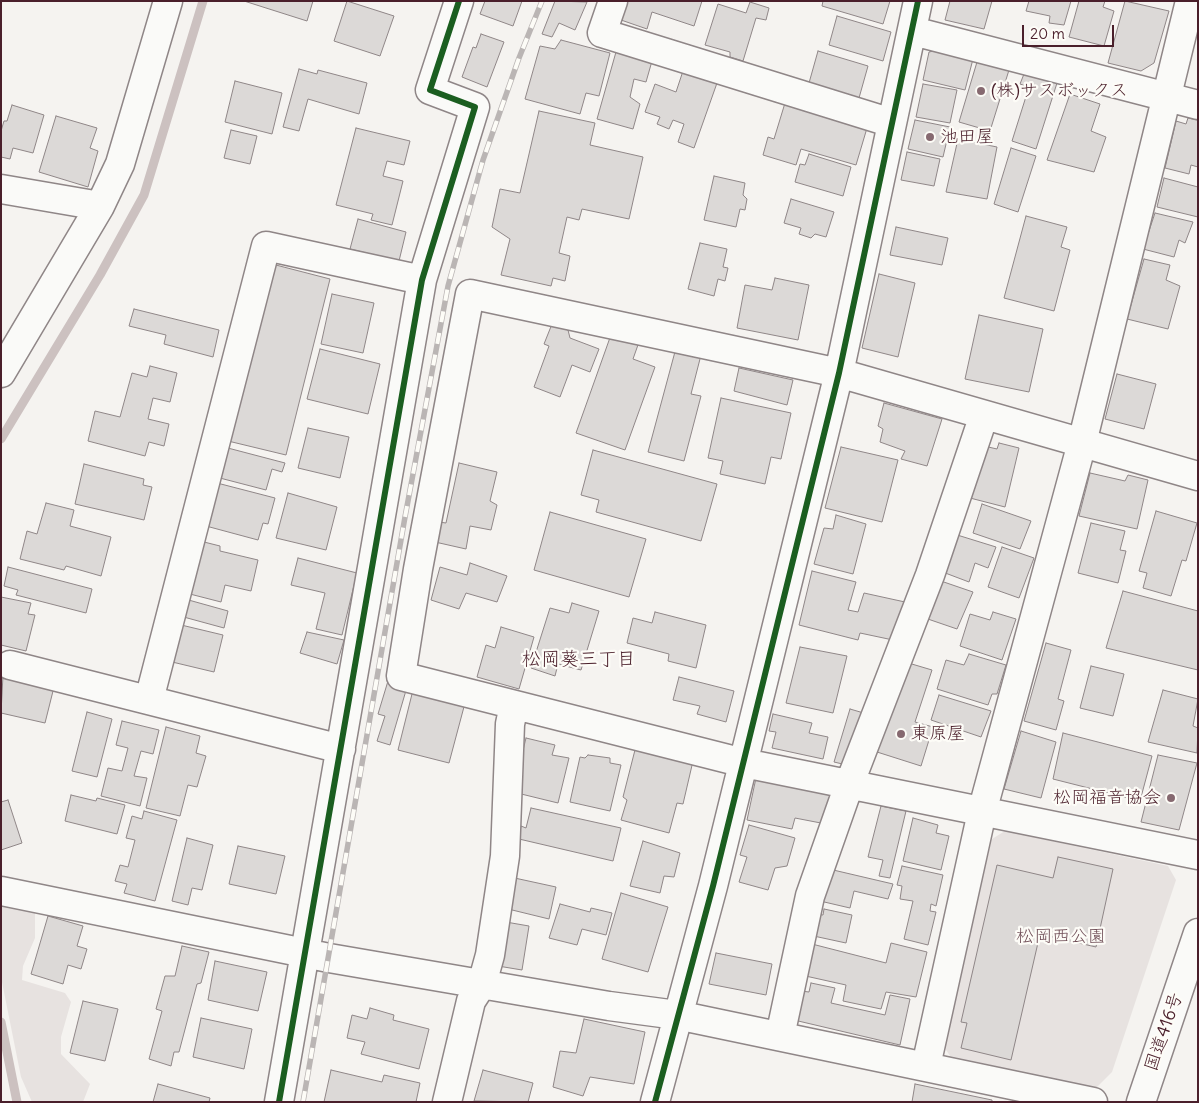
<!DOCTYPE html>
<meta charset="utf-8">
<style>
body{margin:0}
#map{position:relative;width:1199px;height:1103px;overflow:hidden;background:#f5f3f0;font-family:Delius,sans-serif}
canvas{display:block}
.frame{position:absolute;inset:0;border:2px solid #4a1f2b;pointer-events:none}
.scale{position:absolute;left:1022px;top:25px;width:92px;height:22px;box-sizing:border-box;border:2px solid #4a1f2b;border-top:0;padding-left:6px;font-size:15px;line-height:18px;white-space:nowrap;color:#4a1f2b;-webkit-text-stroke:4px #fdfcf7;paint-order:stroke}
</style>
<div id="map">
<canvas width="1199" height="1103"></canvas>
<div class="frame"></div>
<div class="scale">20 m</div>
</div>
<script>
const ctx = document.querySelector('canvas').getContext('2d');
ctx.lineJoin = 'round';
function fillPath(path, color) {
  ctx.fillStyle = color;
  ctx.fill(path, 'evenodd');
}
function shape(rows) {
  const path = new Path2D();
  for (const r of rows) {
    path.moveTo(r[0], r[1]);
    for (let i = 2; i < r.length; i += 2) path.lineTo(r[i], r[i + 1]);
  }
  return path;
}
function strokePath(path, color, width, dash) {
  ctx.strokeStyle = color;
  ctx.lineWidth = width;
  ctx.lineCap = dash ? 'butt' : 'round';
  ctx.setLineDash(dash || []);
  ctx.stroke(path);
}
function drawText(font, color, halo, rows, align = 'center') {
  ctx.font = font + ' Delius,"Klee One",sans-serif';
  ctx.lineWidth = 4.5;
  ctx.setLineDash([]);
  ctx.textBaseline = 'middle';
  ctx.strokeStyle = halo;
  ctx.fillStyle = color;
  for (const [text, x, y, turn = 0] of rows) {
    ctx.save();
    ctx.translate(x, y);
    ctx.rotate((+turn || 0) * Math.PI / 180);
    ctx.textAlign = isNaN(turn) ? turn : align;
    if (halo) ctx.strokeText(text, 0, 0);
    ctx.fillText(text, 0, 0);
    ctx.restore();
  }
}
fillPath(shape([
 [1005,831,1168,866,1176,880,1112,1072,1096,1088,950,1056,941,1042,992,839],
 [1,903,19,904,35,912,35,938,23,966,22,980,65,993,71,1002,61,1037,61,1054,90,1084,83,1102,32,1102,21,1077,1,977]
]), '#e7e2e0');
strokePath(shape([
 [1,439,100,275,144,195,203,1],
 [1,1022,17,1102]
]), '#ccc1c0', 9);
const building = shape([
 [244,1,313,1,307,21,244,1],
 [347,1,394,16,380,56,334,41,347,1],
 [485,1,522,1,513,26,480,14,485,1],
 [555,1,587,2,575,30,559,23,552,37,542,34,555,1],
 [628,1,702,1,694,26,652,12,647,29,621,20,628,1],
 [823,1,890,1,883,24,822,6,823,1],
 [950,1,992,1,984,29,945,20,950,1],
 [1029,1,1071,1,1064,25,1049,23,1050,16,1026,11,1029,1],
 [1079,1,1105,1,1103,7,1114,11,1104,46,1069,37,1079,1],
 [1125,1,1169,11,1154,63,1141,71,1108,63,1125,1],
 [750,2,769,8,766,20,756,18,743,61,730,57,730,52,705,45,718,4,746,13,750,2],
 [837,16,891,32,883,61,829,45,837,16],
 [481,34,504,42,487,87,462,77,473,47,476,48,481,34],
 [561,40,610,53,599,96,586,93,580,114,525,99,540,46,555,49,561,40],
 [938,50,973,59,965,90,923,80,929,52,938,50],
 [818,51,868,66,859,98,809,83,818,51],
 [616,52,652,61,646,82,634,79,630,97,640,104,633,129,597,119,616,52],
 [977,62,1009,70,990,131,959,122,977,62],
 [299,69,317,74,318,70,367,83,359,114,308,99,299,131,283,127,299,69],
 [683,71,717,83,694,148,678,142,684,124,673,120,669,129,657,124,660,117,645,112,655,84,676,92,683,71],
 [1024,74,1057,83,1036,149,1012,141,1029,87,1020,84,1024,74],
 [235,81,282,93,272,134,225,122,235,81],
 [923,84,957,90,950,123,916,117,923,84],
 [1070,94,1100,104,1091,131,1106,137,1094,172,1047,160,1070,94],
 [785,103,867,128,856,165,801,149,796,165,763,155,768,137,774,139,785,103],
 [12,105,44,115,33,153,13,148,10,159,1,157,1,131,4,121,7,121,12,105],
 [539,111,595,123,590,145,643,157,629,219,582,209,579,220,567,217,559,253,570,256,565,281,553,278,551,286,501,275,510,239,492,227,500,189,520,193,539,111],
 [56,116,97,128,90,148,98,151,88,187,39,172,56,116],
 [1188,118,1198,120,1198,167,1191,165,1189,174,1165,168,1176,121,1186,124,1188,118],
 [915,120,950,127,943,157,908,149,915,120],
 [356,128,410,141,404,165,387,161,383,176,403,181,392,225,371,220,373,214,336,205,356,128],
 [231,130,257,136,250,164,224,158,231,130],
 [958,139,997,147,987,199,946,192,958,139],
 [1011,148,1036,156,1018,212,994,204,1011,148],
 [907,152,940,159,934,186,901,180,907,152],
 [809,154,851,167,843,196,795,182,800,164,805,165,809,154],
 [714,176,745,183,743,195,747,199,745,210,740,209,736,227,704,220,714,176],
 [1164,178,1198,187,1198,217,1157,207,1164,178],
 [791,199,834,212,826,237,815,234,811,238,799,234,801,228,784,223,791,199],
 [1155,213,1193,222,1185,243,1179,240,1174,257,1143,249,1155,213],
 [1026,216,1067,227,1061,247,1070,250,1054,311,1004,298,1026,216],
 [358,219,406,232,399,261,350,249,358,219],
 [896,227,948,238,942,265,890,255,896,227],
 [700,243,727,249,723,267,728,268,725,281,718,279,714,296,688,289,700,243],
 [1144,259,1170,265,1166,280,1180,286,1168,329,1127,319,1144,259],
 [272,264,330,279,286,455,228,441,272,264],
 [879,274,915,283,898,357,862,348,879,274],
 [775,278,809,285,798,340,737,328,745,285,772,290,775,278],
 [332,294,374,303,363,353,321,344,332,294],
 [134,309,219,330,213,357,164,344,166,335,129,326,134,309],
 [979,315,1043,329,1029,392,965,379,979,315],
 [552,324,568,330,570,338,599,349,590,372,572,365,560,397,534,387,549,346,544,344,552,324],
 [612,332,639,342,633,359,655,367,625,450,576,433,612,332],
 [676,348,701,355,691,394,701,396,684,461,648,452,676,348],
 [320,349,380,364,368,414,307,399,320,349],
 [150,366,177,373,170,402,153,398,148,419,169,424,164,446,149,442,145,456,88,441,95,411,120,417,132,373,147,377,150,366],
 [739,368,793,380,787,405,734,391,739,368],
 [1117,374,1156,384,1144,429,1105,419,1117,374],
 [721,398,791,413,781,459,771,457,765,484,720,474,723,461,708,458,721,398],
 [884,403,942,419,927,466,901,459,905,451,880,442,883,429,878,426,884,403],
 [308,428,349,437,340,478,298,468,308,428],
 [999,443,1019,448,1005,507,970,498,984,446,997,449,999,443],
 [224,447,285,463,282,472,272,469,266,490,216,477,224,447],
 [841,447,898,460,882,522,825,508,841,447],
 [593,450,717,484,701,541,596,512,599,500,581,495,593,450],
 [459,463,497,472,490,501,497,505,491,530,470,526,466,549,435,542,439,522,446,523,459,463],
 [84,464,144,479,143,485,152,487,144,520,75,504,84,464],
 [1090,473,1125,481,1128,475,1148,480,1137,529,1079,516,1090,473],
 [217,483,275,498,268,524,263,523,258,540,206,526,217,483],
 [288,493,337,507,326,550,276,538,288,493],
 [46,503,74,510,70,526,111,537,101,576,66,566,64,570,20,559,27,531,37,534,46,503],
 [982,504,1031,521,1020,549,973,533,982,504],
 [1156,511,1197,523,1186,561,1182,560,1171,596,1143,588,1147,573,1139,571,1156,511],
 [550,512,646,539,629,597,534,570,550,512],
 [836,515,866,524,853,574,814,564,824,528,833,529,836,515],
 [1091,523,1125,531,1120,550,1126,551,1118,583,1078,573,1091,523],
 [954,534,996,547,988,568,975,563,969,582,940,571,954,534],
 [196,540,220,546,220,551,258,560,251,591,225,585,221,602,186,593,196,540],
 [1002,547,1034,558,1019,598,988,587,1002,547],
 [298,558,357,573,342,635,316,629,325,593,291,585,298,558],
 [470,563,507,576,497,602,466,593,459,609,431,600,440,567,467,575,470,563],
 [8,567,92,589,86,613,16,595,18,590,4,586,8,567],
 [812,571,856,582,848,610,858,612,864,593,905,602,893,640,860,633,858,640,799,625,812,571],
 [935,579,973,592,957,629,922,617,935,579],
 [1123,591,1198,611,1198,670,1106,648,1123,591],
 [1,597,31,603,28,614,35,615,26,651,1,645,1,597],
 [185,599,228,611,224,628,180,616,185,599],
 [572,603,599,611,581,670,558,664,555,676,531,668,550,608,569,613,572,603],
 [655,612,706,625,696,668,668,661,669,654,627,643,633,618,652,623,655,612],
 [993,612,1016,619,1002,660,960,646,970,614,990,620,993,612],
 [177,624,223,635,214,672,168,661,177,624],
 [501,627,534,637,519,689,477,677,486,645,495,648,501,627],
 [307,632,344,640,337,664,300,653,307,632],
 [1046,643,1071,650,1058,699,1064,701,1056,730,1024,721,1046,643],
 [800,647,847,656,833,713,786,703,800,647],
 [969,654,1006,665,997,694,992,694,988,705,937,689,946,660,964,665,969,654],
 [905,662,932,670,915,722,933,727,921,766,877,752,905,662],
 [1091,666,1124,674,1113,716,1080,708,1091,666],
 [3,675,54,687,45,723,1,713,3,675],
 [679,677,734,691,726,722,697,714,700,706,673,700,679,677],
 [388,681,407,687,390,745,377,741,385,716,378,714,388,681],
 [413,690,465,703,449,763,398,750,413,690],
 [1163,690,1198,699,1193,726,1198,728,1197,753,1148,742,1163,690],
 [939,695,991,711,981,737,931,720,939,695],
 [850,709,867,714,851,766,834,762,850,709],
 [87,712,112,719,97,777,72,771,87,712],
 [773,714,812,723,809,733,828,737,823,759,772,748,776,732,769,731,773,714],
 [122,721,159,730,153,754,141,751,134,776,147,778,140,806,101,796,108,768,122,771,128,748,116,745,122,721],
 [166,727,200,736,196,753,206,756,197,787,188,785,180,816,146,808,166,727],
 [1021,731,1056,742,1041,798,1004,789,1021,731],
 [1063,733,1152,756,1140,801,1053,779,1063,733],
 [526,738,555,745,552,755,569,758,558,803,513,792,526,738],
 [636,746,693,761,683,804,677,803,669,833,621,820,627,800,623,797,636,746],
 [588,755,610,758,610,763,621,765,610,811,570,802,580,757,585,758,588,755],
 [1158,755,1197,763,1179,830,1141,822,1158,755],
 [756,778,833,794,826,824,795,818,792,829,747,820,756,778],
 [71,795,96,801,97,798,125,805,117,834,65,821,71,795],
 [8,800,22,843,1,850,1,802,8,800],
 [881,806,906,811,890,878,879,876,883,860,868,857,881,806],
 [531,808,621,828,613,861,519,839,521,826,526,828,531,808],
 [144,811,177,820,155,901,124,893,127,884,115,881,120,865,128,867,135,840,126,838,132,816,142,819,144,811],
 [913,818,938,825,936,833,949,836,941,870,903,861,913,818],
 [749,825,795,838,787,866,775,868,768,890,739,882,747,857,740,855,749,825],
 [187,838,213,845,202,890,192,888,188,905,172,901,187,838],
 [643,841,680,853,674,877,664,876,660,893,630,886,643,841],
 [238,846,285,856,276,894,229,884,238,846],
 [1058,857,1113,869,1096,947,1040,934,1011,1060,961,1048,967,1023,961,1022,997,865,1053,878,1058,857],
 [902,866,943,875,936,906,931,904,930,911,936,912,928,945,904,939,913,901,900,899,902,886,897,885,902,866],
 [829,869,893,884,888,899,854,891,850,908,820,901,829,869],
 [510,877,556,887,549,919,504,908,510,877],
 [621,893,668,907,648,972,602,959,621,893],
 [560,904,590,912,591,908,612,913,606,935,582,929,577,945,549,938,560,904],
 [824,909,852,915,846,943,809,935,813,914,823,915,824,909],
 [48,916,83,926,77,946,87,949,81,969,68,965,63,984,31,974,48,916],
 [500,921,529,926,522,970,492,965,500,921],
 [808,943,886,963,891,943,927,952,916,997,886,992,881,1009,843,1001,846,985,801,975,808,943],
 [182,946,209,952,201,983,197,984,179,1052,174,1052,171,1066,149,1059,162,1011,156,1009,165,976,175,976,182,946],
 [716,953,772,964,766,995,709,984,716,953],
 [215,961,267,972,258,1011,208,1000,215,961],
 [811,983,835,988,831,1003,885,1015,890,995,910,999,900,1045,794,1020,801,991,809,992,811,983],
 [83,1001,118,1009,105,1061,70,1053,83,1001],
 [370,1008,394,1015,393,1020,429,1029,419,1069,361,1054,365,1042,347,1038,352,1015,367,1019,370,1008],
 [201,1018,252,1029,244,1069,193,1057,201,1018],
 [584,1019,645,1032,634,1084,590,1077,583,1096,553,1087,560,1051,576,1053,584,1019],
 [331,1070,382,1082,384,1075,420,1083,416,1102,324,1102,331,1070],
 [483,1070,533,1083,528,1102,474,1101,483,1070],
 [158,1084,210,1098,209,1102,153,1102,158,1084],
 [915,1084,992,1100,992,1102,912,1102,915,1084]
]);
fillPath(building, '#dcd9d7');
strokePath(building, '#8f8687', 1);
const minor = shape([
 [613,1,602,33,892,123],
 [913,31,1198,105],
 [1,189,100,206],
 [1,373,100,206,120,164,168,1],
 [1198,476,839,373,470,294,418,569,401,676,744,763,1198,855],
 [10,665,341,749],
 [149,700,266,246,422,280],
 [1,891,329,958,609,1006,677,1015,1093,1102],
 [780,1036,810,896,849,785,930,575,984,415],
 [926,1066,982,812,1082,443,1190,1],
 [279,1102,422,280,475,107,430,90,459,1],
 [447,1102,471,1001,482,984,490,955,505,856,510,724,514,705],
 [655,1102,713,886,839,373,918,1]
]);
const highway = shape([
 [1141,1102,1198,933]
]);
strokePath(minor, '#8f8687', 31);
strokePath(highway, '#8f8687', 31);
strokePath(minor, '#fafaf8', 28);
strokePath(highway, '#fafaf8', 28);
const rail = shape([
 [303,1102,405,517,448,286,483,160,519,58,542,1]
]);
strokePath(rail, '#bab5b4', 5.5);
strokePath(rail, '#fdfcf7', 4, [11]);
strokePath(shape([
 [279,1102,422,280,475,107,430,90,459,1],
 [655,1102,713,886,839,373,918,1]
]), '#1b5e20', 6);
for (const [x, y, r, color] of [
 [981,91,5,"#866970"],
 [930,137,5,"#866970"],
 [901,734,5,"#866970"],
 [1171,798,5,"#866970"]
]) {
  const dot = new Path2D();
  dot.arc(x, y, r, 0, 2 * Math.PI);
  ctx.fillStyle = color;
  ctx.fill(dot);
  strokePath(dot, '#fdfcf7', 2);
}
drawText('18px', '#4a1f2b', '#fdfcf7', [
 ["(株)サスボックス",991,91],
 ["池田屋",940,137],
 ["東原屋",911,734],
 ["松岡福音協会",1161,798,"right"]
], 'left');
drawText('18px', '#6e4c55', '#fdfcf7', [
 ["松岡西公園",1061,937]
]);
drawText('18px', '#4a1f2b', '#fdfcf7', [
 ["国道416号",1164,1032,-71]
]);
drawText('19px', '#4a1f2b', '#fdfcf7', [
 ["松岡葵三丁目",579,660]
]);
</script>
